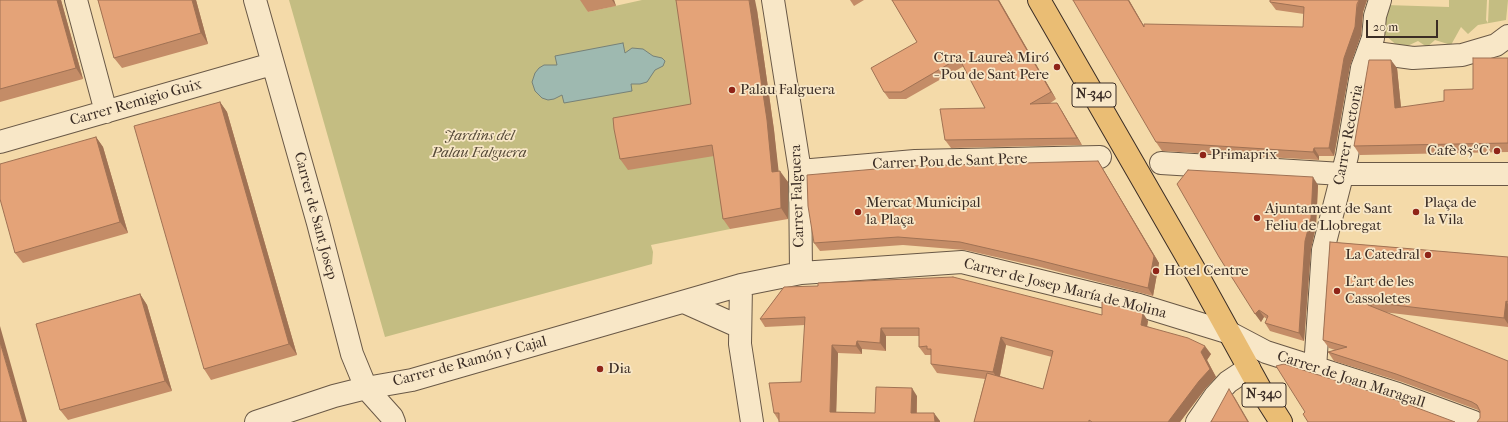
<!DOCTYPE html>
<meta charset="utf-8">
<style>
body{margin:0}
#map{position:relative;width:1508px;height:422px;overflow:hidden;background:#f4daa9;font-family:"IM FELL French Canon",serif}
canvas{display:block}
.scale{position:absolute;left:1366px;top:20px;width:72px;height:18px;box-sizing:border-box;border:2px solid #3b2d25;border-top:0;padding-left:5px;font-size:12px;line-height:14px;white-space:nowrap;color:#3b2d25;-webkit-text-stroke:3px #f8e7c7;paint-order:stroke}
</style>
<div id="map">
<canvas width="1508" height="422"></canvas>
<div class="scale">20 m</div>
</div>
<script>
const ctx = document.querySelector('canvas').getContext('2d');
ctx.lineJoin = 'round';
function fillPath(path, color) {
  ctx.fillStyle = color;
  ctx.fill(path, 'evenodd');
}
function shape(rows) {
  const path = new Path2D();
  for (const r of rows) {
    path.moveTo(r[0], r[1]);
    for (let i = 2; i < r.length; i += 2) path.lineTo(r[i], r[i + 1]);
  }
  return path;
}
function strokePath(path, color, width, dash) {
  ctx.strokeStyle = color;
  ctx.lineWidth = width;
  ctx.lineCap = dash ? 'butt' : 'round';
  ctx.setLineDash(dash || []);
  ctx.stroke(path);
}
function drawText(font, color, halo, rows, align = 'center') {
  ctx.font = font + ' "IM FELL French Canon",serif';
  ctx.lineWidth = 3.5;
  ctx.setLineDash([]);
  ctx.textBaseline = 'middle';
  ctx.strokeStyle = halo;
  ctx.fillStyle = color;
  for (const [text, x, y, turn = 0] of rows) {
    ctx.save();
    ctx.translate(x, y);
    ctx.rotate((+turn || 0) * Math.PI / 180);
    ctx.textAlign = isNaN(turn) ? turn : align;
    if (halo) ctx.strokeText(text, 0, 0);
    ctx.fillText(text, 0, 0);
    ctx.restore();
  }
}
fillPath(shape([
 [289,0,584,0,588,12,642,0,682,0,719,155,730,229,651,245,653,252,652,264,385,337],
 [1449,0,1487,0,1486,20,1488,23,1489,0,1508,0,1506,20,1478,25,1468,34,1461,27,1451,45,1435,40,1427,47,1418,41,1401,49,1384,34,1386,5,1449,7]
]), '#c4bd82');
const water = shape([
 [623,43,625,53,632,48,643,49,653,56,662,58,665,61,663,66,655,70,647,82,640,84,631,84,632,91,564,103,562,95,554,99,548,100,542,98,535,91,532,82,535,73,539,68,544,65,557,65,555,56,623,43]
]);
fillPath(water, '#9eb9b0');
strokePath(water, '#768178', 1);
const minor = shape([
 [76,0,106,112],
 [255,0,318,223,352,354,366,388,392,417,394,422],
 [773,0,800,171,801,273],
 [1368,52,1413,58,1462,55,1496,45,1508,36],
 [0,142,272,64],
 [1161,163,1342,174,1508,174],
 [800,171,915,161,1100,157],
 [741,285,740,344,752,422],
 [684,302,740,327],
 [1315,368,1323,250,1347,156,1362,68,1373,38,1375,16,1380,0],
 [256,422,334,396,366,388,412,380,741,285,801,273,962,262,1139,305,1230,333,1266,352,1398,394,1474,422],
 [1197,422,1215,396,1228,382,1249,368]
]);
const major = shape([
 [1039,0,1198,276,1262,392,1281,422]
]);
strokePath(minor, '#695846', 24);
strokePath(major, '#3b2d25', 24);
strokePath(minor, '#f8e7c7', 22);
strokePath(major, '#eabd74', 22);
fillPath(shape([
 [0,0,61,0,83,79,0,102],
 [98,0,196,0,208,44,122,68,114,58],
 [580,0,614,0,616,6,588,12],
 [850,0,864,0,854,6],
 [892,0,999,0,1056,99,1049,104,1062,111,1082,145,951,148,945,140,985,108,964,66,906,99,889,99,884,92,917,42],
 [1129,0,1144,26,1303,27,1304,14,1276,10,1270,2,1270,0,1367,0,1363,12,1361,35,1350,66,1334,156,1319,156,1319,160,1162,151,1156,142],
 [757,10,774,130,778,172,788,182,788,219,730,229,723,219,714,156,628,170,620,159,691,104],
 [1508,58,1508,152,1360,155,1354,146,1397,68,1401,108,1444,101,1473,89],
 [220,102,227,112,297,355,211,380,204,369],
 [96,137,103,147,128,233,23,263,15,253],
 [1098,161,1103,169,1159,263,1153,296,1040,267,965,250,903,245,820,251,814,243],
 [1318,185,1316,226,1311,249,1304,341,1270,331,1265,323,1267,319,1264,317,1261,322,1219,257],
 [1330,242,1508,257,1508,327,1383,312,1508,361,1480,418,1480,412,1478,410,1402,382,1334,361,1328,352,1335,350,1329,348,1323,340],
 [784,287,1102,315,1148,321,1147,326,1211,354,1207,360,1216,377,1205,389,1180,422,974,422,985,379,937,373,931,364,931,355,925,355,919,347,919,336,886,336,886,351,862,349,862,354,838,353,836,412,875,413,917,396,917,413,940,421,940,422,779,422,779,421,774,413,801,382,805,325,765,327,760,319],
 [1006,345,1052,357,1043,389,1000,376],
 [140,294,147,305,172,391,68,420,60,410]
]), '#c48c67');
fillPath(shape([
 [57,0,61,0,83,79,76,68],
 [192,0,196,0,208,44,201,33],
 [612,0,614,0,616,6],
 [749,0,755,0,757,10,774,130,780,183,772,172],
 [998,0,999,0,1056,99,1051,92],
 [1128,0,1129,0,1149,35,1144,27],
 [1359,0,1367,0,1363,12,1361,35,1350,66,1334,156,1329,148,1344,58],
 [1391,60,1397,68,1402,117,1395,108],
 [220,102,227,112,297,355,289,344],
 [1057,103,1062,111,1082,145,1077,138],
 [96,137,103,147,128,233,120,222],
 [1314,148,1319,156,1319,160,1313,152],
 [1098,161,1103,169,1159,263,1153,296,1148,288],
 [780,171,788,182,788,219,781,208],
 [1313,177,1318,185,1316,226,1311,249,1304,341,1299,333,1305,241],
 [140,294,147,305,172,391,165,381],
 [1506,301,1508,304,1508,324,1504,318],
 [1369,302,1375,310,1368,305],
 [1259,310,1264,317,1261,322,1255,314],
 [1143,313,1148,321,1146,333,1141,325],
 [0,326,27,422,23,422,0,342],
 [881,328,886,336,886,351,880,343],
 [1001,337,1006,345,999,380,993,372],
 [857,341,862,349,862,354,856,346],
 [832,345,838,353,836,420,830,412],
 [1205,346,1211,354,1207,360,1216,377,1205,389,1180,422,1168,422,1201,352],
 [912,388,917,396,916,421,911,413],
 [1229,389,1235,398,1249,422,1248,422],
 [934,413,940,421,940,422,935,422]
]), '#a07254');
const building = shape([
 [0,0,57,0,76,68,0,89,0,0],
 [98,0,192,0,201,33,114,58,98,0],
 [676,0,749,0,767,120,772,172,780,171,781,208,723,219,712,145,620,159,614,129,613,118,691,104,676,0],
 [892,0,998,0,1051,92,1030,104,1057,103,1077,138,945,140,940,109,985,108,959,58,901,92,884,92,871,68,917,42,892,0],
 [1073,0,1128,0,1144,27,1144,24,1303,27,1304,7,1270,2,1270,0,1359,0,1357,4,1355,27,1344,58,1329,148,1314,148,1313,152,1156,142,1073,0],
 [1473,58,1508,58,1508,143,1354,146,1369,60,1391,60,1395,108,1444,101,1444,90,1473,89,1473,58],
 [220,102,289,344,204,369,134,126,220,102],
 [96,137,120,222,15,253,0,199,0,164,96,137],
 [1098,161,1154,256,1148,288,1034,259,960,242,898,237,814,243,808,206,807,175,910,166,1098,161],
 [1188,170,1313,177,1311,218,1305,241,1299,333,1265,323,1268,316,1259,310,1255,314,1219,257,1177,184,1188,170],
 [1330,242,1508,257,1508,302,1506,301,1504,318,1369,302,1368,305,1508,361,1508,422,1477,422,1480,418,1480,411,1477,405,1472,402,1396,374,1328,352,1347,347,1323,340,1330,242],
 [953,277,1102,315,1102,302,1130,309,1143,313,1141,325,1188,338,1205,346,1201,352,1210,369,1199,381,1168,422,1092,422,1089,420,1089,422,974,422,987,373,1043,389,1053,351,1001,337,993,372,931,364,931,349,927,349,927,346,919,347,919,328,881,328,880,343,857,341,856,346,832,345,830,412,875,413,876,387,912,388,911,413,934,413,935,422,779,422,779,413,774,413,769,383,801,382,805,317,760,319,784,287,818,286,818,283,953,277],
 [140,294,165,381,60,410,36,324,140,294],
 [0,342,23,422,0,422,0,342],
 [1284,364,1388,397,1455,422,1308,422,1303,414,1305,412,1276,366,1284,364],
 [1229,389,1248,422,1211,422,1229,389]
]);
fillPath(building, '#e4a378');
strokePath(building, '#a07254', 1);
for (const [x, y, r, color] of [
 [1057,67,4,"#8f2418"],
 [732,90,4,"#8f2418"],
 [1497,151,4,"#8f2418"],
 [1203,155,4,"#8f2418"],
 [858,212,4,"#8f2418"],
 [1416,212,4,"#8f2418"],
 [1257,218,4,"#8f2418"],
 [1428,255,4,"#8f2418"],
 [1156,271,4,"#8f2418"],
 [1337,291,4,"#8f2418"],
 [600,369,4,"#8f2418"]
]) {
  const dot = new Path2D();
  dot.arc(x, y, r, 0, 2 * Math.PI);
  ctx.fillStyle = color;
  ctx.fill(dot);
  strokePath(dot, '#f8e7c7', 1.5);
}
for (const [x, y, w] of [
 [1094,95,44],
 [1264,395,44]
]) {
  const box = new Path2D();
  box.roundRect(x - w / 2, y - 12, w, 24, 3);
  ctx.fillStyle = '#f8e7c7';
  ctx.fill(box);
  strokePath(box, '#3b2d25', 1);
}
drawText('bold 14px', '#3b2d25', null, [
 ["N-340",1094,95],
 ["N-340",1264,395]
]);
drawText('15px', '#3b2d25', '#f8e7c7', [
 ["Ctra. Laureà Miró",1049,58,"right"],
 ["- Pou de Sant Pere",1049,75,"right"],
 ["Palau Falguera",740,90],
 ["Cafè 85ºC",1489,151,"right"],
 ["Primaprix",1211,155],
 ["Mercat Municipal",866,203],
 ["la Plaça",866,220],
 ["Plaça de",1424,203],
 ["la Vila",1424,220],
 ["Ajuntament de Sant",1265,209],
 ["Feliu de Llobregat",1265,226],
 ["La Catedral",1420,255,"right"],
 ["Hotel Centre",1164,271],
 ["L'art de les",1345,282],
 ["Cassoletes",1345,299],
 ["Dia",608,369]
], 'left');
drawText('15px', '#3b2d25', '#f8e7c7', [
 ["Carrer Remigio Guix",136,103,-16],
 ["Carrer Rectoria",1349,135,-79],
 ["Carrer Pou de Sant Pere",950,162,-2],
 ["Carrer Falguera",798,196,-92],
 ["Carrer de Sant Josep",315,216,75],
 ["Carrer de Josep María de Molina",1065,289,14],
 ["Carrer de Ramón y Cajal",470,362,-15],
 ["Carrer de Joan Maragall",1351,380,18]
]);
drawText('italic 15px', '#564a38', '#f8e7c7', [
 ["Jardins del",479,136],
 ["Palau Falguera",479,153]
]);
</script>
